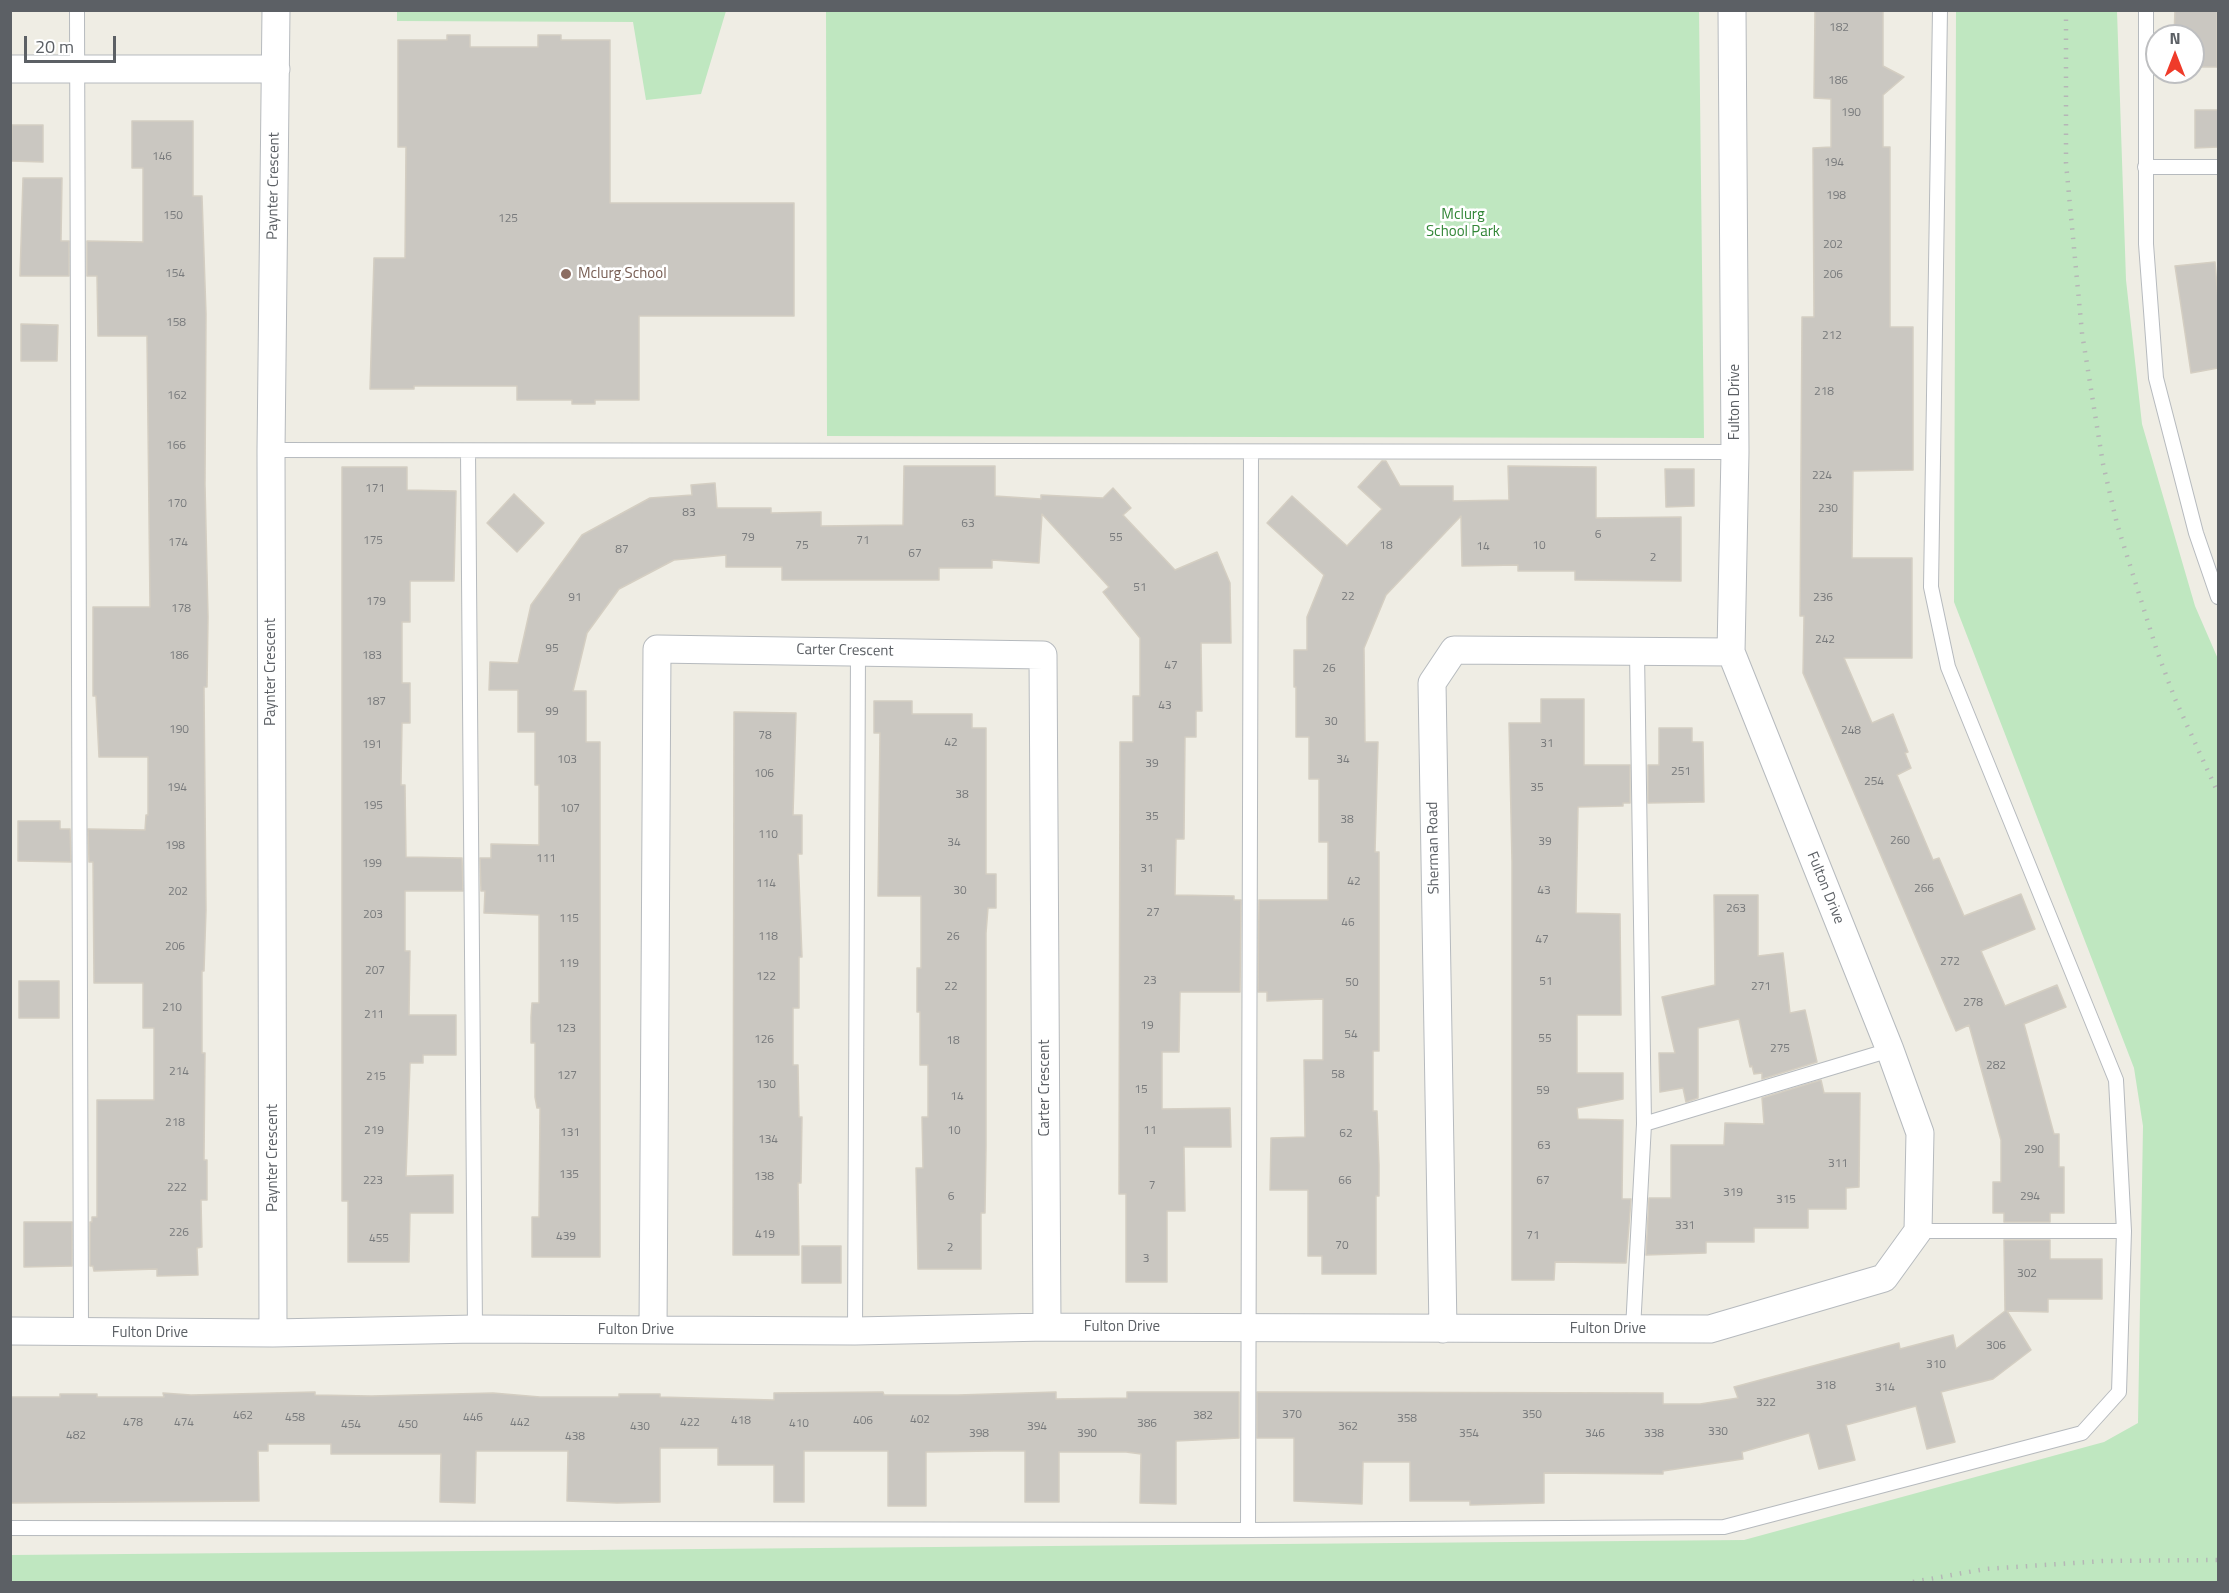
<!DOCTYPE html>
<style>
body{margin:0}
#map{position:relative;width:2229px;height:1593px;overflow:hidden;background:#efede4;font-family:"Titillium Web",sans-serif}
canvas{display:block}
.frame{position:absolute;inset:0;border:12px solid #5c6065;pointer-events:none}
.north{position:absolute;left:2145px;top:24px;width:60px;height:60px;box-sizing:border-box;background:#fff;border:2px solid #bebfc1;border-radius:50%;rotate:0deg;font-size:16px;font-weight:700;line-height:24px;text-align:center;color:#5c6065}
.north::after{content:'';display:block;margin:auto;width:21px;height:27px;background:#ef3b2a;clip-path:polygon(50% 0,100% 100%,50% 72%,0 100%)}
.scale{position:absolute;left:24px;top:36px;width:92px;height:27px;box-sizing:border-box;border:3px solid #5c6065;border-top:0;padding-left:8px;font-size:18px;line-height:21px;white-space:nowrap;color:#5c6065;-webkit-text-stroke:4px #fff;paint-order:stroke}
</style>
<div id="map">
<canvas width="2229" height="1593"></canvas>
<div class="frame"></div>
<div class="north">N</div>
<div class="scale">20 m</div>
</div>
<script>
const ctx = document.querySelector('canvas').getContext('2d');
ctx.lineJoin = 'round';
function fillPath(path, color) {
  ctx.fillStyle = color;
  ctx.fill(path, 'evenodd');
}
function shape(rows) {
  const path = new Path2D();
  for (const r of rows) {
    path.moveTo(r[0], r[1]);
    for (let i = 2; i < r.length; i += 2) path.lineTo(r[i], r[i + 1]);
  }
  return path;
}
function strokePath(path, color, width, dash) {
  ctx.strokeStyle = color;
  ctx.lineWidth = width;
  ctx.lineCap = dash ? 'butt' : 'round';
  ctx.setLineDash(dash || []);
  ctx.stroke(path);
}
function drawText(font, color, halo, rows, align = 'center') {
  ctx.font = font + ' "Titillium Web",sans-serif';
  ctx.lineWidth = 5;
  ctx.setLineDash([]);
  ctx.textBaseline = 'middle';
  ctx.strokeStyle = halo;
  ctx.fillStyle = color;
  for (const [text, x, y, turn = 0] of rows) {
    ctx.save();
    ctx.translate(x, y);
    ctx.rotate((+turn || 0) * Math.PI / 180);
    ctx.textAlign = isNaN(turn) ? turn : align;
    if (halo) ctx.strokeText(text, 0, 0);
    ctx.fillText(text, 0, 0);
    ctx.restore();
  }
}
fillPath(shape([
 [397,10,726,10,726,11,701,94,646,100,633,22,397,21],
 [826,11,1699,11,1704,438,827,436],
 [1956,11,2117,11,2126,280,2142,424,2195,606,2218,659,2218,1582,11,1582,11,1555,1744,1540,2104,1442,2138,1423,2143,1126,2134,1068,1954,602]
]), '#bfe7c0');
const building = shape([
 [1815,10,1883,10,1883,66,1904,77,1883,95,1883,147,1890,147,1890,327,1913,327,1913,470,1853,471,1852,558,1912,558,1912,658,1844,658,1872,723,1893,714,1908,752,1905,753,1911,768,1897,775,1933,860,1939,858,1964,916,2021,894,2035,929,1981,951,2005,1006,2057,985,2066,1007,2024,1024,2054,1134,2059,1134,2059,1167,2064,1167,2064,1213,2050,1213,2050,1222,2004,1222,2004,1213,1993,1213,1993,1182,2001,1182,2001,1140,1969,1025,1956,1031,1803,673,1804,616,1800,616,1802,317,1814,317,1813,148,1831,147,1831,99,1814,98,1815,10],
 [2175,10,2217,10,2217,67,2193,67,2193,36,2174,36,2175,10],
 [447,35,470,35,470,47,538,47,538,35,561,35,561,40,610,40,610,203,794,203,794,316,639,316,639,400,595,400,595,404,572,404,572,400,517,400,517,386,414,386,414,389,370,389,374,258,405,258,406,147,398,147,398,40,447,40,447,35],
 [2195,110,2218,110,2218,147,2195,148,2195,110],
 [132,121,193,121,193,196,202,196,206,314,205,484,208,617,207,687,204,687,206,910,204,971,202,971,202,1053,205,1053,204,1160,207,1160,207,1200,201,1200,202,1247,197,1248,198,1275,157,1276,157,1269,94,1271,93,1266,90,1266,90,1222,92,1222,92,1217,97,1217,97,1100,154,1100,154,1028,143,1028,143,983,94,983,93,862,89,862,88,829,145,830,146,815,148,815,148,757,99,757,96,696,93,696,93,607,150,607,147,336,98,336,97,276,87,276,87,241,143,242,143,168,132,168,132,121],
 [12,125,43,125,43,162,11,161,12,125],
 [23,178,62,178,61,241,69,241,69,276,20,276,23,178],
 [2215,262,2218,299,2218,368,2191,373,2175,266,2215,262],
 [21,324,58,325,57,361,21,361,21,324],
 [1382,461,1386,461,1400,486,1453,486,1453,501,1509,500,1508,466,1596,467,1596,518,1681,517,1681,581,1575,580,1575,571,1518,571,1518,565,1462,566,1461,516,1386,595,1364,648,1365,742,1378,742,1375,852,1379,852,1379,1051,1373,1051,1373,1111,1377,1111,1379,1165,1379,1196,1376,1196,1376,1274,1322,1274,1322,1256,1308,1256,1308,1190,1270,1190,1271,1138,1305,1137,1304,1060,1323,1060,1323,999,1267,1001,1267,992,1258,992,1259,900,1328,900,1328,842,1319,842,1319,779,1309,779,1309,737,1296,737,1296,687,1294,687,1294,650,1307,650,1307,617,1324,575,1267,523,1292,496,1347,546,1382,509,1358,487,1382,461],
 [904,466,995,466,995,496,1041,499,1041,495,1103,498,1113,488,1131,508,1123,515,1175,570,1217,552,1230,583,1231,643,1201,643,1202,711,1196,711,1196,737,1185,737,1184,839,1176,839,1175,895,1234,896,1234,900,1241,900,1240,992,1180,992,1179,1052,1162,1052,1162,1109,1230,1108,1231,1147,1184,1147,1185,1211,1167,1211,1167,1282,1126,1282,1126,1194,1119,1194,1120,742,1133,742,1133,696,1140,696,1140,638,1103,592,1109,587,1042,514,1039,563,992,560,992,568,939,568,939,580,782,580,782,567,726,567,726,555,674,560,619,589,587,633,573,691,586,691,586,742,600,742,600,1257,532,1257,532,1217,539,1217,540,1108,537,1108,535,1097,535,1043,531,1043,531,1017,532,1003,539,1003,539,915,484,913,485,891,481,891,480,858,491,858,491,844,539,845,539,785,535,785,535,732,518,732,518,690,489,690,490,662,518,663,531,605,582,535,650,498,692,495,691,485,715,483,717,508,771,508,771,513,821,512,821,526,903,525,904,466],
 [342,467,407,467,407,490,456,491,454,581,410,581,410,622,402,622,402,683,410,683,410,723,402,723,401,785,405,785,406,857,462,858,463,891,405,891,405,951,410,951,409,1015,456,1015,456,1055,423,1055,423,1063,410,1063,406,1176,453,1175,453,1213,410,1213,409,1262,348,1262,348,1201,342,1201,342,467],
 [1665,469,1694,469,1694,506,1666,507,1665,469],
 [514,494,544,523,517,552,487,523,514,494],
 [1541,699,1584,699,1584,765,1630,765,1630,803,1623,803,1623,806,1578,807,1576,913,1620,914,1621,1015,1577,1015,1577,1073,1623,1073,1623,1099,1577,1108,1578,1119,1623,1120,1622,1199,1631,1199,1626,1263,1555,1262,1554,1280,1512,1280,1512,862,1509,723,1541,723,1541,699],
 [874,701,912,701,912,714,972,714,972,728,986,728,986,874,996,874,996,908,988,908,986,933,986,1146,985,1213,981,1213,981,1269,918,1269,916,1168,923,1168,922,1117,928,1117,928,1065,920,1065,920,1012,917,1012,917,968,921,968,921,896,878,896,880,733,874,733,874,701],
 [734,712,796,713,793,815,802,815,802,854,798,854,802,957,799,957,799,1008,793,1008,793,1065,798,1065,799,1117,802,1117,801,1183,798,1183,799,1255,733,1255,734,712],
 [1659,728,1692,728,1692,742,1703,742,1704,802,1648,803,1648,765,1659,765,1659,728],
 [18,821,60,821,60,829,70,829,71,862,18,861,18,821],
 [1714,895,1758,895,1758,956,1783,953,1790,1013,1805,1010,1817,1062,1762,1079,1762,1073,1754,1074,1752,1066,1750,1067,1739,1019,1698,1028,1698,1098,1686,1102,1683,1088,1660,1092,1659,1053,1675,1053,1662,997,1715,985,1714,895],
 [19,981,59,981,59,1018,19,1018,19,981],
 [1821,1080,1824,1093,1860,1093,1859,1187,1846,1188,1846,1209,1808,1209,1808,1228,1754,1228,1754,1242,1706,1242,1706,1253,1646,1255,1649,1198,1671,1198,1671,1145,1724,1145,1725,1123,1764,1124,1762,1098,1821,1080],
 [24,1222,72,1222,72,1266,24,1267,24,1222],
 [2004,1240,2050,1240,2050,1259,2102,1259,2102,1299,2048,1299,2048,1312,2007,1311,2031,1350,1993,1379,1941,1392,1955,1442,1927,1449,1916,1406,1846,1425,1855,1460,1819,1469,1809,1433,1742,1452,1743,1459,1663,1471,1663,1474,1544,1473,1544,1503,1470,1505,1470,1501,1410,1501,1410,1462,1363,1462,1362,1504,1294,1501,1294,1438,1257,1438,1257,1392,1663,1393,1663,1404,1700,1404,1738,1398,1734,1387,1899,1343,1900,1349,1953,1335,1956,1349,2005,1311,2004,1240],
 [802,1246,841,1246,841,1283,802,1283,802,1246],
 [315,1392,315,1395,371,1396,493,1393,540,1397,619,1397,619,1394,660,1394,660,1397,774,1400,774,1393,883,1392,884,1395,958,1395,1056,1392,1056,1399,1127,1398,1127,1392,1239,1392,1239,1438,1176,1441,1176,1504,1140,1503,1141,1454,1126,1452,1059,1452,1059,1502,1025,1502,1025,1451,994,1451,926,1452,926,1506,888,1506,888,1451,804,1451,804,1502,774,1502,774,1465,718,1465,718,1448,660,1448,660,1502,617,1503,567,1501,568,1451,476,1451,475,1503,440,1502,441,1454,331,1454,331,1444,268,1444,268,1451,258,1451,259,1501,10,1503,10,1397,60,1397,60,1394,97,1394,97,1397,164,1397,163,1393,191,1395,315,1392]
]);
fillPath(building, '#cac7c1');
strokePath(building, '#d4cec2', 1.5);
const service = shape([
 [77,10,81,1332],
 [2146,10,2146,244,2156,378,2196,533,2218,597],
 [2145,167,2218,167],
 [271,450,1735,452],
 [468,451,475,1329],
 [1644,1124,1890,1050],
 [1918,1231,2124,1231],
 [1633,1329,1644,1124,1637,652],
 [855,1331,858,651],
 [10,1528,1248,1530,1724,1527,2082,1433,2119,1392,2124,1231,2116,1080,1948,667,1931,587,1940,10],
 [1248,1530,1251,452]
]);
const minor = shape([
 [10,69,276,69],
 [1443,1329,1432,683,1454,650,1731,652],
 [653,1330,657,649,1043,655,1047,1327],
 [10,1331,273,1333,475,1329,855,1331,1047,1327,1710,1329,1884,1278,1918,1231,1920,1133,1890,1050,1731,652,1735,452,1732,10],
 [273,1333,271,450,276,10]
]);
strokePath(service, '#b6babe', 16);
strokePath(minor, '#b6babe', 29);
strokePath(service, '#fff', 14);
strokePath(minor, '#fff', 27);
strokePath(shape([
 [2066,10,2066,163,2082,333,2103,464,2117,524,2157,651,2175,699,2218,793],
 [1913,1582,1985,1569,2103,1561,2218,1560]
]), '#b5b6b6', 4.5, [1.5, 8]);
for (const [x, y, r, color] of [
 [566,274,6,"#8d6e63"]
]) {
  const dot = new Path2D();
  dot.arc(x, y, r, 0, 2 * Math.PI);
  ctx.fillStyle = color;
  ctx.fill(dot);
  strokePath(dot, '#fff', 2);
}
drawText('12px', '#787a7c', null, [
 ["182",1839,28],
 ["186",1838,81],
 ["190",1851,113],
 ["146",162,157],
 ["194",1834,163],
 ["198",1836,196],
 ["150",173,216],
 ["125",508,219],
 ["202",1833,245],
 ["154",175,274],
 ["206",1833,275],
 ["158",176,323],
 ["212",1832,336],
 ["218",1824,392],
 ["162",177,396],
 ["166",176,446],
 ["224",1822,476],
 ["171",375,489],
 ["170",177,504],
 ["230",1828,509],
 ["83",689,513],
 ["63",968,524],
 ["6",1598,535],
 ["79",748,538],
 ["55",1116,538],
 ["175",373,541],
 ["71",863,541],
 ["174",178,543],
 ["75",802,546],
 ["18",1386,546],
 ["10",1539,546],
 ["14",1483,547],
 ["87",622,550],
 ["67",915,554],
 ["2",1653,558],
 ["51",1140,588],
 ["22",1348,597],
 ["91",575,598],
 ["236",1823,598],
 ["179",376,602],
 ["178",181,609],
 ["242",1825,640],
 ["95",552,649],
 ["186",179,656],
 ["183",372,656],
 ["47",1171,666],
 ["26",1329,669],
 ["187",376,702],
 ["43",1165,706],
 ["99",552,712],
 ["30",1331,722],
 ["190",179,730],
 ["248",1851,731],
 ["78",765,736],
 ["42",951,743],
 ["31",1547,744],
 ["191",372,745],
 ["103",567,760],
 ["34",1343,760],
 ["39",1152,764],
 ["251",1681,772],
 ["106",764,774],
 ["254",1874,782],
 ["194",177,788],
 ["35",1537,788],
 ["38",962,795],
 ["195",373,806],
 ["107",570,809],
 ["35",1152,817],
 ["38",1347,820],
 ["110",768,835],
 ["260",1900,841],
 ["39",1545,842],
 ["34",954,843],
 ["198",175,846],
 ["111",546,859],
 ["199",372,864],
 ["31",1147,869],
 ["42",1354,882],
 ["114",766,884],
 ["266",1924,889],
 ["30",960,891],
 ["43",1544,891],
 ["202",178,892],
 ["263",1736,909],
 ["27",1153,913],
 ["203",373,915],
 ["115",569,919],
 ["46",1348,923],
 ["118",768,937],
 ["26",953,937],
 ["47",1542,940],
 ["206",175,947],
 ["272",1950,962],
 ["119",569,964],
 ["207",375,971],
 ["122",766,977],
 ["23",1150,981],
 ["51",1546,982],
 ["50",1352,983],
 ["22",951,987],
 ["271",1761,987],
 ["278",1973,1003],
 ["210",172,1008],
 ["211",374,1015],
 ["19",1147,1026],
 ["123",566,1029],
 ["54",1351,1035],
 ["55",1545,1039],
 ["126",764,1040],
 ["18",953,1041],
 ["275",1780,1049],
 ["282",1996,1066],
 ["214",179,1072],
 ["58",1338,1075],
 ["127",567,1076],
 ["215",376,1077],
 ["130",766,1085],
 ["15",1141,1090],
 ["59",1543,1091],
 ["14",957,1097],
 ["218",175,1123],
 ["219",374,1131],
 ["10",954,1131],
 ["11",1150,1131],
 ["131",570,1133],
 ["62",1346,1134],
 ["134",768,1140],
 ["63",1544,1146],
 ["290",2034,1150],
 ["311",1838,1164],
 ["135",569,1175],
 ["138",764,1177],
 ["223",373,1181],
 ["66",1345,1181],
 ["67",1543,1181],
 ["7",1152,1186],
 ["222",177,1188],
 ["319",1733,1193],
 ["6",951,1197],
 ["294",2030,1197],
 ["315",1786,1200],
 ["331",1685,1226],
 ["226",179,1233],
 ["419",765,1235],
 ["71",1533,1236],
 ["439",566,1237],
 ["455",379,1239],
 ["70",1342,1246],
 ["2",950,1248],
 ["3",1146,1259],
 ["302",2027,1274],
 ["306",1996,1346],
 ["310",1936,1365],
 ["318",1826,1386],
 ["314",1885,1388],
 ["322",1766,1403],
 ["370",1292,1415],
 ["350",1532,1415],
 ["462",243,1416],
 ["382",1203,1416],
 ["458",295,1418],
 ["446",473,1418],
 ["358",1407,1419],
 ["402",920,1420],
 ["418",741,1421],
 ["406",863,1421],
 ["478",133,1423],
 ["474",184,1423],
 ["442",520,1423],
 ["422",690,1423],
 ["410",799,1424],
 ["386",1147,1424],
 ["454",351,1425],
 ["450",408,1425],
 ["430",640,1427],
 ["394",1037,1427],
 ["362",1348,1427],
 ["330",1718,1432],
 ["398",979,1434],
 ["390",1087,1434],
 ["354",1469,1434],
 ["346",1595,1434],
 ["338",1654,1434],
 ["482",76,1436],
 ["438",575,1437]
]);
drawText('15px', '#5c6065', '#fff', [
 ["Paynter Crescent",274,186,-89],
 ["Fulton Drive",1735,402,-90],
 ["Carter Crescent",845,651,1],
 ["Paynter Crescent",271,672,-90],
 ["Sherman Road",1434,848,-91],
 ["Fulton Drive",1825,888,68],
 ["Carter Crescent",1045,1088,-90],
 ["Paynter Crescent",273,1158,-90],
 ["Fulton Drive",1122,1327],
 ["Fulton Drive",1608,1329],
 ["Fulton Drive",636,1330],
 ["Fulton Drive",150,1333]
]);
drawText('15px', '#328637', '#fff', [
 ["Mclurg",1463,215],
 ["School Park",1463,232]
]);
drawText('15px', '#785e54', '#fff', [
 ["Mclurg School",578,274]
], 'left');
</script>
